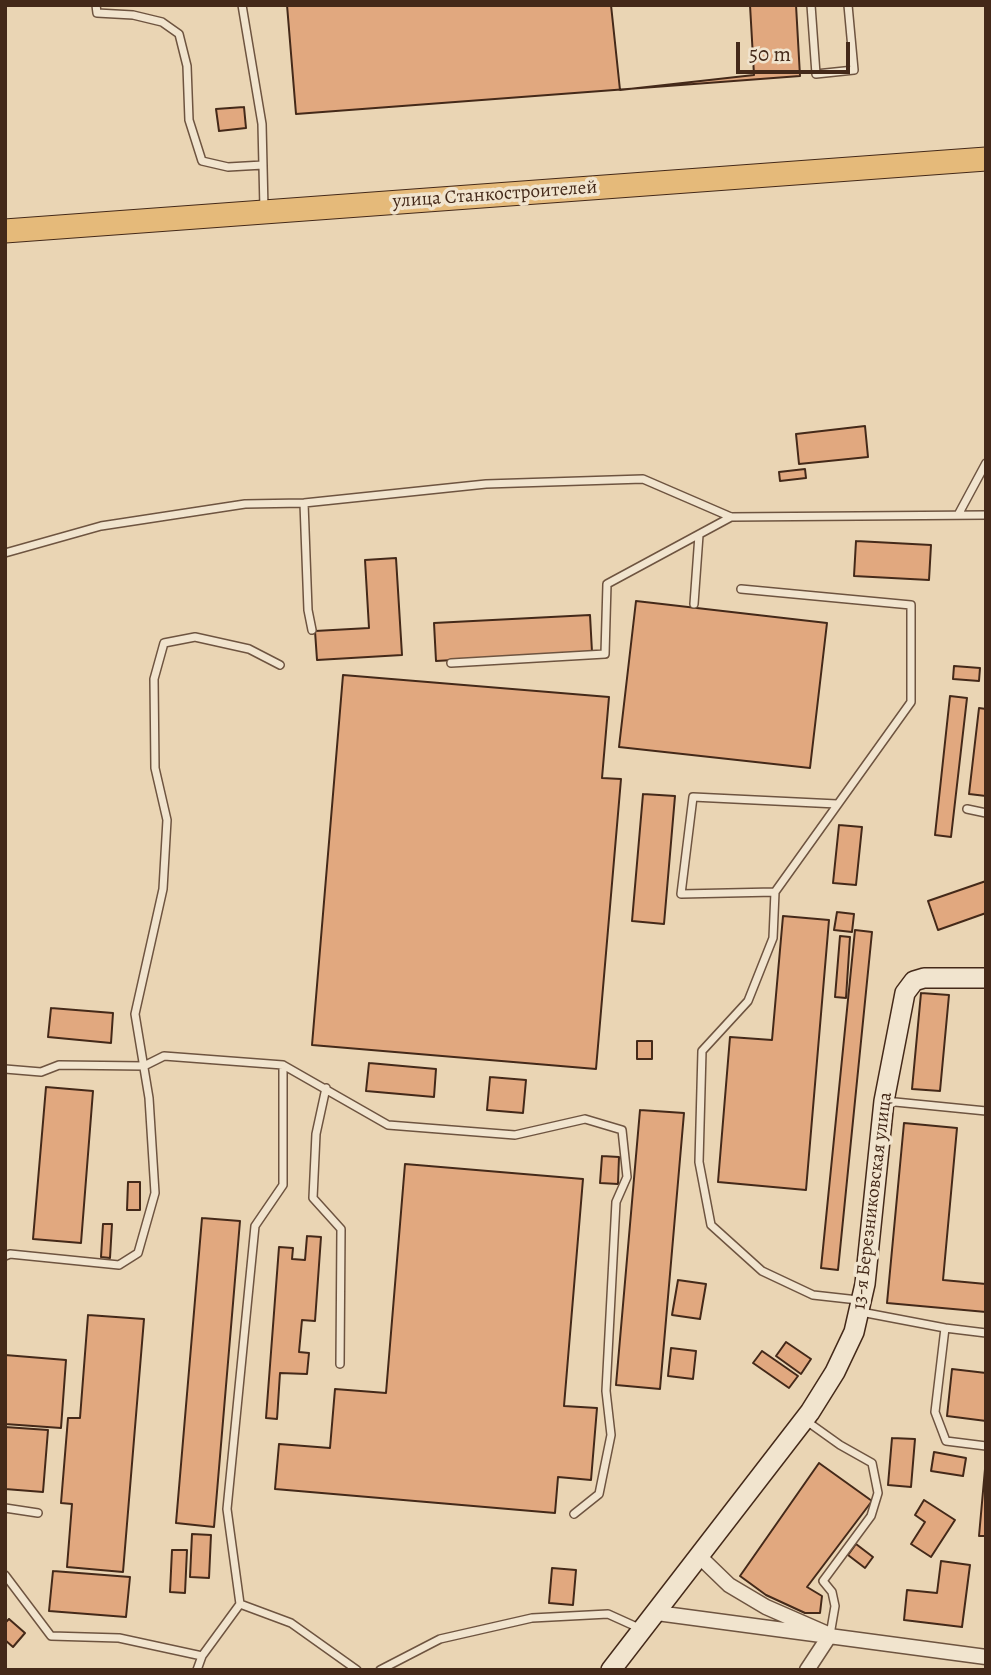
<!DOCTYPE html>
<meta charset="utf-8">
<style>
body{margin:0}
#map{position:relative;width:991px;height:1675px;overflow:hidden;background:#ead5b4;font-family:Alegreya,serif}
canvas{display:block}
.frame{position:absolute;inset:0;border:7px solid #442919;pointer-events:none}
.scale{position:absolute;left:736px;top:42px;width:114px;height:32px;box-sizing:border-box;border:4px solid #442919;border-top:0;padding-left:9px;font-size:21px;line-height:24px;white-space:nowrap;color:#442919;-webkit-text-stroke:5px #f1e4ce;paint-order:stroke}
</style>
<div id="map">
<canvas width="991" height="1675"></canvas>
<div class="frame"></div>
<div class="scale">50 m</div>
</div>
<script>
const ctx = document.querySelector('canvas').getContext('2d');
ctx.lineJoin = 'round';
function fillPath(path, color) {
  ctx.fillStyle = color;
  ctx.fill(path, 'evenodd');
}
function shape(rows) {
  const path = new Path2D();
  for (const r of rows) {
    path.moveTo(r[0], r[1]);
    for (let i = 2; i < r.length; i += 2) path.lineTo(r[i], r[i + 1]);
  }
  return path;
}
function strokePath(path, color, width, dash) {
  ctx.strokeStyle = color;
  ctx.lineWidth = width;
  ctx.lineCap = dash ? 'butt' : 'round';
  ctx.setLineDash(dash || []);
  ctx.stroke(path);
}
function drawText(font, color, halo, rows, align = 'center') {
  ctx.font = font + ' Alegreya,serif';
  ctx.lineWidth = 7;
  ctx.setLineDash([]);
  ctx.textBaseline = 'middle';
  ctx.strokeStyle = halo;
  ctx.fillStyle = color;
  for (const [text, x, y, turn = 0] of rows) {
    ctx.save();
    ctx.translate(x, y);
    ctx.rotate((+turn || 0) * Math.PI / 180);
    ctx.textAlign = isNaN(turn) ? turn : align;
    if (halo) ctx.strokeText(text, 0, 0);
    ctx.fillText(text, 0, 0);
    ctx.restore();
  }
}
const building = shape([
 [287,5,796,5,800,76,296,114,287,5],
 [611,5,750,5,754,75,620,90,611,5],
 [244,107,246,128,219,131,216,109,244,107],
 [865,426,868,457,799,464,796,434,865,426],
 [805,469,806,478,780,481,779,472,805,469],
 [856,541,931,545,929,580,854,576,856,541],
 [396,558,402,655,317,660,315,631,369,628,365,560,396,558],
 [636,601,827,623,810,768,619,747,636,601],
 [590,615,592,652,436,661,434,623,590,615],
 [954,666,980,668,979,681,953,679,954,666],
 [343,675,609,697,602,778,621,779,596,1069,312,1045,343,675],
 [950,696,967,698,951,837,935,835,950,696],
 [979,708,986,709,986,796,969,794,979,708],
 [643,794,675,796,664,924,632,921,643,794],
 [839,825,862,827,856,885,833,883,839,825],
 [986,881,986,913,938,930,928,901,986,881],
 [837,912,854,914,852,932,834,930,837,912],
 [783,916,829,920,806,1190,718,1182,730,1037,772,1040,783,916],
 [855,930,872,932,838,1270,821,1268,855,930],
 [840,936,850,937,846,998,835,997,840,936],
 [921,993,949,995,940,1091,912,1089,921,993],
 [51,1008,113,1013,111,1043,48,1037,51,1008],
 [637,1041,652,1041,652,1059,637,1059,637,1041],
 [369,1063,436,1069,434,1097,366,1091,369,1063],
 [490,1077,526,1080,523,1113,487,1110,490,1077],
 [46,1087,93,1091,81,1243,33,1239,46,1087],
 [640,1110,684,1113,660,1389,616,1385,640,1110],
 [904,1123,957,1128,943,1280,986,1284,986,1312,887,1303,904,1123],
 [602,1156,619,1157,618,1184,600,1183,602,1156],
 [405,1164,583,1179,564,1406,597,1408,591,1480,558,1477,555,1513,275,1489,279,1444,330,1448,335,1389,386,1393,405,1164],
 [128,1182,140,1182,140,1210,127,1210,128,1182],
 [202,1218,240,1221,214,1527,176,1523,202,1218],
 [103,1224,112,1224,110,1258,101,1257,103,1224],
 [307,1236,321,1237,315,1321,302,1320,299,1352,309,1353,307,1374,280,1373,277,1419,266,1418,279,1247,293,1248,292,1259,305,1260,307,1236],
 [678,1280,706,1284,700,1319,672,1315,678,1280],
 [88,1315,144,1319,123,1572,67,1567,72,1504,61,1503,68,1418,80,1418,88,1315],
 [786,1342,811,1359,801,1374,776,1356,786,1342],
 [671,1348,696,1351,693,1379,668,1376,671,1348],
 [762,1351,798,1376,789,1388,753,1363,762,1351],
 [5,1355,66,1360,61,1428,5,1424,5,1355],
 [952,1369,986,1373,986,1421,947,1416,952,1369],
 [5,1427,48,1430,43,1492,5,1489,5,1427],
 [892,1438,915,1439,911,1487,888,1485,892,1438],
 [934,1452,966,1458,963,1476,931,1471,934,1452],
 [819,1463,872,1501,807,1587,822,1596,820,1613,805,1613,766,1595,740,1576,819,1463],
 [985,1469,986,1469,986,1536,979,1536,985,1469],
 [924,1500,955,1520,931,1557,911,1544,925,1522,915,1515,924,1500],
 [192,1534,211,1535,209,1578,190,1577,192,1534],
 [856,1544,873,1557,865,1568,848,1555,856,1544],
 [172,1550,187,1550,185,1593,170,1592,172,1550],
 [941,1561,970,1565,962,1627,904,1620,907,1590,937,1593,941,1561],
 [552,1568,576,1570,573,1605,549,1603,552,1568],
 [53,1571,130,1577,126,1617,49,1611,53,1571],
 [9,1619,25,1633,13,1647,5,1640,5,1623,9,1619]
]);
fillPath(building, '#e1a87f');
strokePath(building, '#442919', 2);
const lane = shape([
 [96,5,97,13,133,15,162,22,179,34,187,66,189,120,202,161,228,167,263,165],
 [242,5,262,124,264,209],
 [811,5,816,74,854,70,848,5],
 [304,503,308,610,312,630],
 [958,515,986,463],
 [5,553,101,526,245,504,304,503,486,484,643,479,731,517,986,515],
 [741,589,911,605,911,702,775,892,773,938,748,1001,702,1051,699,1162,711,1225,762,1271,813,1295,858,1300],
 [694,604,699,535],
 [451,663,605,654,607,584,731,517],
 [967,809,986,813],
 [775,892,681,894,693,797,837,804],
 [283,1065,283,1185,255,1226,227,1509,240,1604,291,1623,357,1670],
 [5,1069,41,1072,59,1065,144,1066,164,1056,283,1065,388,1125,515,1135,585,1119,622,1130,627,1177,616,1202,606,1391,611,1435,599,1494,574,1514],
 [326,1088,316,1134,313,1198,341,1229,340,1364],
 [885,1101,986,1111],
 [5,1256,10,1254,119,1265,138,1253,155,1193,149,1098,135,1014,163,889,167,820,155,768,154,679,164,643,195,637,249,649,280,665],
 [861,1312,945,1328,935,1412,946,1441,986,1446],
 [945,1328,986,1333],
 [805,1420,840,1445,872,1463,878,1493,871,1516,823,1581,832,1592,835,1606,830,1635],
 [5,1508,38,1513],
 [5,1575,51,1636,119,1638,202,1656],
 [197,1670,202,1656,240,1604],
 [380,1670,440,1639,532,1618,608,1614,639,1628]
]);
const street = shape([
 [700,1557,729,1585,766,1607,830,1635,807,1670],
 [657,1613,986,1657]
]);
const secondary = shape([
 [611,1670,810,1412,835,1372,854,1332,865,1284,884,1101,905,993,914,981,924,978,986,978]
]);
const primary = shape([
 [5,231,986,159]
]);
strokePath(lane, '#6e5440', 10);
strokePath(street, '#6e5440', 17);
strokePath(secondary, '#442919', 22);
strokePath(primary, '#442919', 25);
strokePath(lane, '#f1e4ce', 7);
strokePath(street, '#f1e4ce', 14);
strokePath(secondary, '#f1e4ce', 19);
strokePath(primary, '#e5ba7a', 23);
drawText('19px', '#442919', '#f1e4ce', [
 ["улица Станкостроителей",495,195,-4],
 ["13-я Березниковская улица",873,1201,-83]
]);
</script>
